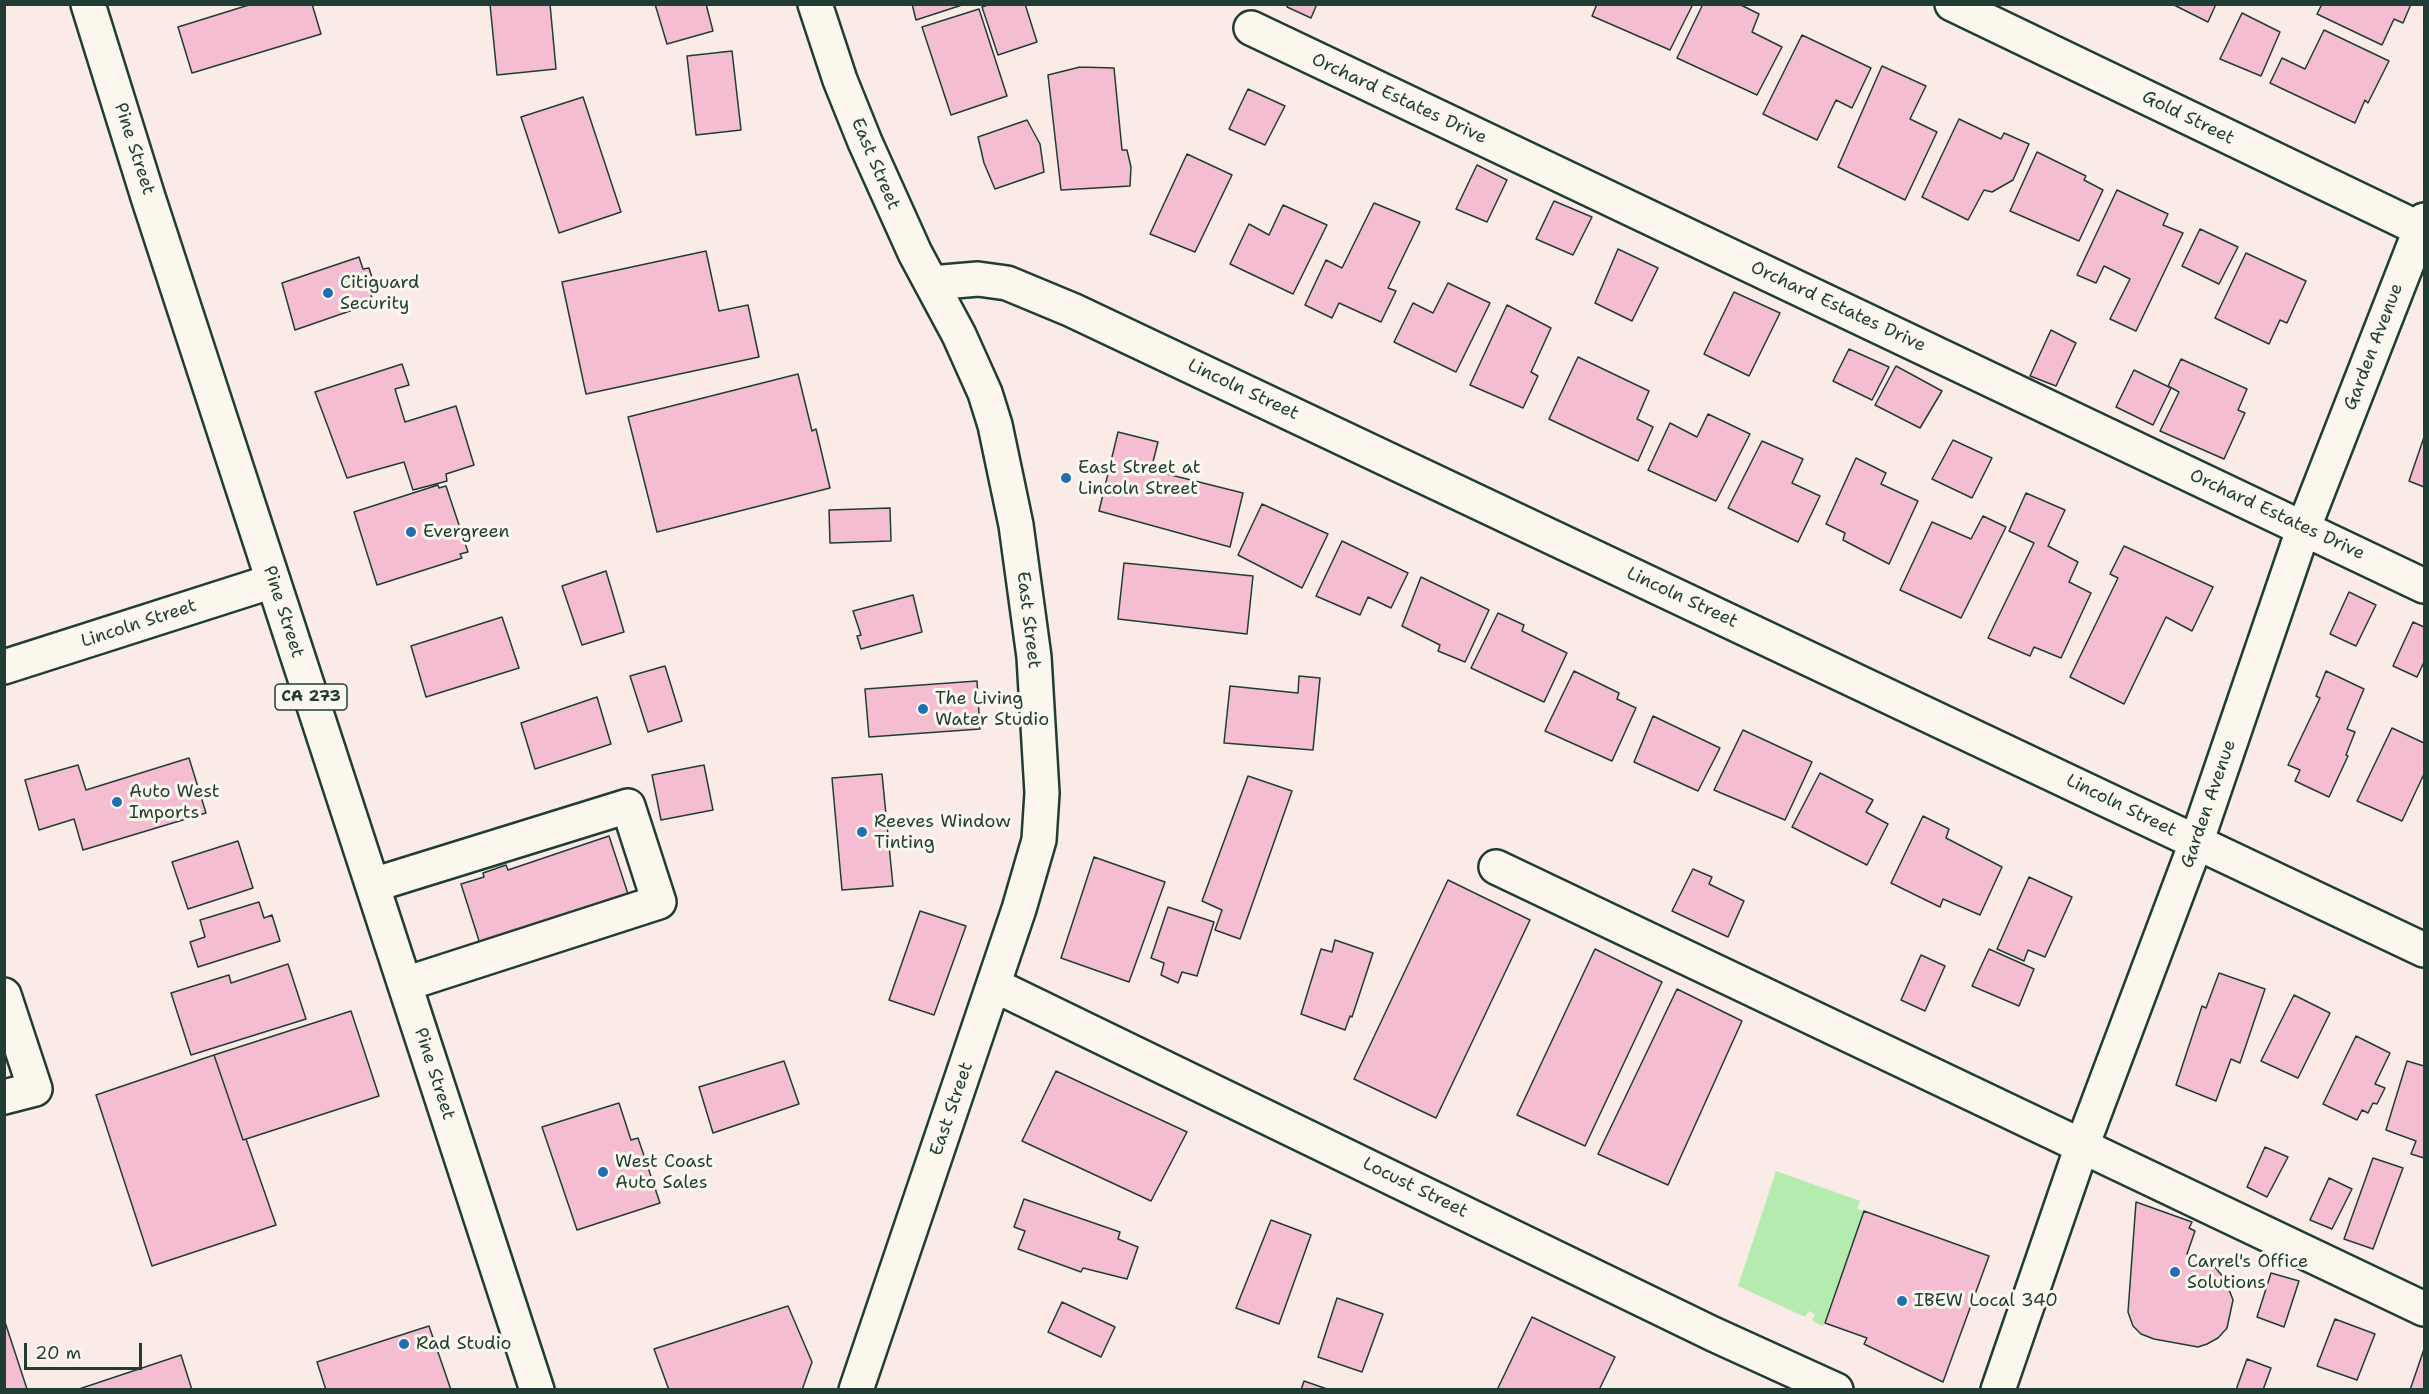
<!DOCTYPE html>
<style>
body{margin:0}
#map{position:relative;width:2429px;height:1394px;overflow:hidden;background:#faebe7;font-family:"Shantell Sans",sans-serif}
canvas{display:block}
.frame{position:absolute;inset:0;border:6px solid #1f3d34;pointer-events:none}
.scale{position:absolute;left:24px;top:1343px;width:118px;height:27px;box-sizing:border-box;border:3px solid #1f3d34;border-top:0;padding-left:8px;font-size:18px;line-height:21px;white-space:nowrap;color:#1f3d34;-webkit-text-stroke:4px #fbf7ec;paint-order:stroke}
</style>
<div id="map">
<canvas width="2429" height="1394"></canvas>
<div class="frame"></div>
<div class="scale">20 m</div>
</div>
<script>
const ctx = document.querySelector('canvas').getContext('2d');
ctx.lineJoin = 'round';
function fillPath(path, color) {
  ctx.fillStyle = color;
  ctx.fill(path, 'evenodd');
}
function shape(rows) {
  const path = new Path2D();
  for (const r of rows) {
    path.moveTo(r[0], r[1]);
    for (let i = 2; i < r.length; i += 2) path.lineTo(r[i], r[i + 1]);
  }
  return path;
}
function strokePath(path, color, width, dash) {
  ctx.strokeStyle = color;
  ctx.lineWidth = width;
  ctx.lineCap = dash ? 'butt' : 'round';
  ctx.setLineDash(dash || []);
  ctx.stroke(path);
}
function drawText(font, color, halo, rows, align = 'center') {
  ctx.font = font + ' "Shantell Sans",sans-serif';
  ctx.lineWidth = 6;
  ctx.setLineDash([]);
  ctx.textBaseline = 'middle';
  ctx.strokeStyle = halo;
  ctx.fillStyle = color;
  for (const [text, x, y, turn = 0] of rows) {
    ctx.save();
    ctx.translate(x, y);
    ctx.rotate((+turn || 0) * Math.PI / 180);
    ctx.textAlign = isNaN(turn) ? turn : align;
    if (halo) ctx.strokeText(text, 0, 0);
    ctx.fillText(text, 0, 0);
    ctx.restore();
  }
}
fillPath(shape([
 [1776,1171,1860,1201,1857,1209,1864,1211,1823,1326,1812,1321,1815,1314,1809,1311,1805,1317,1738,1286]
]), '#b4ecb0');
const building = shape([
 [252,4,312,4,321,34,192,73,178,27,252,4],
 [490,4,550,4,556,69,497,75,490,4],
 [655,4,706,4,713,31,667,44,655,4],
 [912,4,965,4,916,20,912,4],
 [991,4,1025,4,1037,42,998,55,982,7,991,4],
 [1288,4,1317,4,1311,18,1287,7,1288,4],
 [1597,4,1693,4,1670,50,1592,16,1597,4],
 [1703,4,1739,4,1759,14,1752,32,1782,47,1757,95,1677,58,1703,4],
 [2172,4,2216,4,2208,22,2172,4],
 [2322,4,2411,4,2403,23,2394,19,2382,45,2317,14,2322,4],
 [979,9,1007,96,951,115,922,27,979,9],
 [2242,13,2280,32,2261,76,2220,59,2242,13],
 [2324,30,2389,61,2368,103,2365,100,2355,123,2270,83,2282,58,2305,69,2324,30],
 [1802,35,1871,68,1852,108,1836,100,1817,140,1763,114,1802,35],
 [732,51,741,130,696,135,687,56,732,51],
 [1882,66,1926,86,1910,119,1937,132,1905,200,1838,167,1882,66],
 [1080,67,1114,68,1122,150,1127,150,1131,167,1130,186,1061,190,1048,75,1080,67],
 [1248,89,1285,106,1265,145,1229,129,1248,89],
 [583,97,621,212,559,233,521,117,583,97],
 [1959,119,2001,139,2004,133,2029,144,2013,180,1992,192,1984,190,1968,220,1922,197,1959,119],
 [1027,120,1040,144,1044,172,995,189,984,163,978,137,1027,120],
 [2037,152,2086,176,2084,180,2103,190,2079,241,2010,211,2037,152],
 [1187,154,1232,175,1195,252,1150,234,1187,154],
 [1477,165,1507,180,1487,222,1456,209,1477,165],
 [2117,190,2168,214,2163,225,2183,233,2136,331,2110,319,2130,279,2104,266,2096,283,2077,275,2117,190],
 [1554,201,1592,217,1573,255,1536,239,1554,201],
 [1374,203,1420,222,1388,288,1396,291,1381,322,1339,303,1332,318,1305,305,1326,260,1342,268,1374,203],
 [1283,205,1327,225,1293,294,1230,264,1249,224,1269,235,1283,205],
 [2200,229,2238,247,2219,284,2182,266,2200,229],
 [1618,249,1658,268,1632,321,1595,303,1618,249],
 [706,251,719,311,748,305,759,357,586,394,562,282,706,251],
 [2246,253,2306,281,2287,323,2280,320,2269,344,2215,318,2246,253],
 [359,257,363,269,369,268,373,281,368,283,373,303,295,330,282,283,359,257],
 [1448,283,1490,303,1456,372,1394,342,1413,303,1433,313,1448,283],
 [1734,292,1780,313,1749,376,1704,354,1734,292],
 [1507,305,1551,328,1531,372,1538,376,1523,408,1470,385,1507,305],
 [2051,330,2076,343,2056,386,2030,376,2051,330],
 [1849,349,1889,367,1872,400,1833,381,1849,349],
 [1578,357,1649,391,1637,419,1653,427,1638,461,1549,419,1578,357],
 [2181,359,2247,389,2238,410,2245,413,2224,459,2160,431,2179,392,2168,386,2181,359],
 [402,364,409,385,395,389,405,422,456,406,474,465,446,474,447,481,413,490,404,462,347,478,315,392,402,364],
 [1896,366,1942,391,1920,428,1875,405,1896,366],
 [2134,370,2171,388,2153,425,2116,407,2134,370],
 [798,374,812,431,816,429,830,488,657,532,628,417,798,374],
 [1708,414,1750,434,1716,501,1648,470,1670,423,1697,437,1708,414],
 [1118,432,1158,442,1151,470,1243,493,1230,547,1099,511,1118,432],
 [2424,437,2424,487,2409,481,2424,437],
 [1953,440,1992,458,1972,498,1932,479,1953,440],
 [1762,441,1803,459,1792,483,1820,496,1798,542,1728,508,1762,441],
 [1856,458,1886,473,1881,484,1918,501,1889,564,1843,540,1845,533,1826,524,1856,458],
 [438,485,439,488,446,486,468,552,460,554,462,558,377,585,354,512,438,485],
 [2026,493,2065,510,2048,546,2078,562,2069,582,2091,593,2061,658,2034,647,2030,656,1988,638,2034,543,2009,531,2026,493],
 [1262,504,1328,534,1302,588,1238,555,1262,504],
 [890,508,891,541,830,543,829,510,890,508],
 [1983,516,2006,527,1961,618,1900,590,1932,522,1971,539,1983,516],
 [1342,541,1408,573,1391,608,1368,597,1360,615,1316,596,1342,541],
 [2124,546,2213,587,2192,631,2166,617,2124,704,2070,677,2118,578,2110,574,2124,546],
 [1124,563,1253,576,1247,634,1118,619,1124,563],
 [606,571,624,632,582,645,562,586,606,571],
 [1421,577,1489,610,1465,662,1438,651,1440,645,1402,626,1421,577],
 [2349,592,2376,605,2356,646,2330,634,2349,592],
 [913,595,922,632,861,649,857,636,861,635,853,611,913,595],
 [1498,613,1524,625,1522,631,1567,653,1544,702,1471,668,1498,613],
 [502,617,519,668,426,697,411,646,502,617],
 [2413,622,2424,627,2424,662,2417,677,2393,666,2413,622],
 [665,666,682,721,648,732,630,676,665,666],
 [1574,671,1619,693,1617,699,1636,708,1612,761,1545,731,1574,671],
 [2326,671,2364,689,2347,729,2355,732,2346,755,2348,756,2329,797,2295,781,2300,770,2288,765,2320,698,2316,696,2326,671],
 [1299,676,1320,678,1313,750,1224,743,1230,686,1298,693,1299,676],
 [977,681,980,729,869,737,865,689,977,681],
 [597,697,611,744,535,769,521,723,597,697],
 [1653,716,1720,748,1698,791,1634,762,1653,716],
 [2392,728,2424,743,2424,774,2402,821,2357,801,2392,728],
 [1743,730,1812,762,1785,820,1714,790,1743,730],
 [189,758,206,813,83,850,74,819,39,830,25,780,78,765,86,790,189,758],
 [704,765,713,810,661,820,652,775,704,765],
 [1820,773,1873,800,1866,812,1888,824,1867,865,1792,827,1820,773],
 [882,774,893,886,842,890,832,778,882,774],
 [1248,776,1292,791,1240,939,1215,930,1222,910,1202,901,1248,776],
 [1923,816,1949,829,1946,838,2002,867,1980,915,1943,899,1940,907,1891,883,1923,816],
 [609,836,630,900,481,947,461,884,484,877,483,873,506,865,508,870,609,836],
 [238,841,253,888,188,909,172,862,238,841],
 [1094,857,1165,882,1129,982,1061,958,1094,857],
 [1693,869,1712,877,1709,884,1744,901,1728,937,1672,911,1693,869],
 [2029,877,2072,897,2045,957,2028,950,2024,961,1997,949,2029,877],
 [1448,880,1530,920,1436,1118,1354,1079,1448,880],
 [259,902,264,918,272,915,280,941,198,967,190,942,205,937,200,920,259,902],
 [1168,907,1214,922,1197,976,1182,972,1178,983,1161,975,1164,963,1151,958,1168,907],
 [920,911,966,926,934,1015,889,1000,920,911],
 [1335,940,1373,953,1352,1017,1350,1016,1345,1030,1301,1014,1321,949,1332,952,1335,940],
 [1595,949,1662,982,1585,1146,1517,1115,1595,949],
 [1989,949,2034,969,2019,1006,1972,986,1989,949],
 [1921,955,1945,966,1925,1011,1901,1000,1921,955],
 [288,964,306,1019,191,1055,171,993,229,975,231,983,288,964],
 [2219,973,2265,989,2240,1063,2231,1059,2216,1101,2176,1085,2202,1006,2206,1008,2219,973],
 [1677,989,1742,1021,1668,1185,1598,1154,1677,989],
 [2294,995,2330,1013,2298,1078,2261,1061,2294,995],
 [351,1011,379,1096,243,1140,214,1055,351,1011],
 [2356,1036,2390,1053,2375,1084,2385,1088,2377,1104,2373,1103,2368,1113,2362,1110,2357,1120,2323,1104,2356,1036],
 [214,1055,243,1140,246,1139,276,1225,152,1266,96,1095,214,1055],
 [784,1061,799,1104,713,1133,699,1087,784,1061],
 [2407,1061,2424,1066,2424,1158,2411,1154,2416,1141,2386,1130,2407,1061],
 [1056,1071,1187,1132,1151,1201,1022,1141,1056,1071],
 [619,1103,631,1140,638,1138,660,1203,577,1230,542,1127,619,1103],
 [2265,1147,2288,1157,2267,1197,2247,1187,2265,1147],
 [2373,1158,2403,1168,2373,1249,2344,1239,2373,1158],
 [2329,1178,2352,1189,2332,1229,2310,1220,2329,1178],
 [1024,1199,1120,1232,1118,1239,1138,1247,1127,1279,1083,1268,1081,1272,1018,1249,1025,1231,1014,1227,1024,1199],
 [2136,1202,2192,1222,2189,1228,2195,1231,2187,1254,2197,1256,2213,1265,2225,1279,2233,1300,2227,1328,2218,1338,2207,1344,2198,1347,2154,1339,2141,1334,2133,1326,2128,1312,2136,1202],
 [1864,1211,1989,1256,1943,1382,1864,1344,1867,1338,1825,1323,1864,1211],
 [1271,1220,1311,1235,1279,1324,1236,1308,1271,1220],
 [2271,1273,2299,1281,2284,1327,2257,1317,2271,1273],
 [1337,1298,1383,1314,1362,1372,1318,1357,1337,1298],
 [1062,1302,1115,1327,1101,1357,1048,1332,1062,1302],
 [788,1306,812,1362,802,1390,669,1390,654,1349,788,1306],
 [1532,1317,1615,1357,1599,1390,1497,1390,1532,1317],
 [4,1319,27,1389,25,1390,4,1390,4,1319],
 [2335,1319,2375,1334,2357,1380,2317,1366,2335,1319],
 [429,1326,451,1390,326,1390,317,1362,429,1326],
 [2424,1349,2424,1390,2410,1390,2424,1349],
 [181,1355,192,1390,76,1390,181,1355],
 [2247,1359,2271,1368,2263,1390,2236,1390,2247,1359],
 [1304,1381,1330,1390,1301,1390,1304,1381]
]);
fillPath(building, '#f5bdd2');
strokePath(building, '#1f3d34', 1.5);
const minor = shape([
 [815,4,840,80,865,142,915,253,959,335,985,393,995,425,1016,525,1034,657,1042,793,1039,840,1019,909,856,1390],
 [1952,4,2424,231],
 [1251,28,2424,586],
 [931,283,978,279,1007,283,1072,310,2424,950],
 [4,667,273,581],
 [1496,867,2424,1309],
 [373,885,628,806,659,902,405,984],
 [994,985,1713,1334,1836,1390],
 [4,995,35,1089,4,1097],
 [1998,1390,2082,1146,2196,843,2304,527,2424,220]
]);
const major = shape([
 [88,4,148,197,537,1390]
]);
strokePath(minor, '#1f3d34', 38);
strokePath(major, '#1f3d34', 38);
strokePath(minor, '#fbf7ec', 33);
strokePath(major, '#fbf7ec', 33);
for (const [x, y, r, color] of [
 [328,293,6,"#1f6fb2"],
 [1066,478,6,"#1f6fb2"],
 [411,532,6,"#1f6fb2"],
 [923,709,6,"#1f6fb2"],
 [117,802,6,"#1f6fb2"],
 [862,832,6,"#1f6fb2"],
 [603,1172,6,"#1f6fb2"],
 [2175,1272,6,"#1f6fb2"],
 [1902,1301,6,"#1f6fb2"],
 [404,1344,6,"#1f6fb2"]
]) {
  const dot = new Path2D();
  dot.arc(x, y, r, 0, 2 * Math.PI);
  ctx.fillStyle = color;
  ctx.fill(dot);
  strokePath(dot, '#fbf7ec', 2);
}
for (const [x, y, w] of [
 [311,697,72]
]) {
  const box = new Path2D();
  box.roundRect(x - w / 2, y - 13, w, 26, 4.5);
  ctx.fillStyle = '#fbf7ec';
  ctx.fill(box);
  strokePath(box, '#1f3d34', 1.5);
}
drawText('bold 16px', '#1f3d34', null, [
 ["CA 273",311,697]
]);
drawText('18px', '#1f3d34', '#fbf7ec', [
 ["Orchard Estates Drive",1399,99,25],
 ["Gold Street",2188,118,26],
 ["Pine Street",134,149,72],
 ["East Street",875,164,67],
 ["Orchard Estates Drive",1838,307,25],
 ["Garden Avenue",2374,347,-69],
 ["Lincoln Street",1243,390,25],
 ["Orchard Estates Drive",2277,515,25],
 ["Lincoln Street",1682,598,25],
 ["Pine Street",283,612,72],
 ["East Street",1028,620,83],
 ["Lincoln Street",139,624,-18],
 ["Garden Avenue",2209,804,-71],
 ["Lincoln Street",2121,806,26],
 ["Pine Street",434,1074,72],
 ["East Street",952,1109,-71],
 ["Locust Street",1415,1188,26]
]);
drawText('18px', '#1f3d34', '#fbf7ec', [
 ["Citiguard",340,283],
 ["Security",340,304],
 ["East Street at",1078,468],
 ["Lincoln Street",1078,489],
 ["Evergreen",423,532],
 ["The Living",935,699],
 ["Water Studio",935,720],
 ["Auto West",129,792],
 ["Imports",129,813],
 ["Reeves Window",874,822],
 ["Tinting",874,843],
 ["West Coast",615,1162],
 ["Auto Sales",615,1183],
 ["Carrel's Office",2187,1262],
 ["Solutions",2187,1283],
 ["IBEW Local 340",1914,1301],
 ["Rad Studio",416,1344]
], 'left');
</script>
